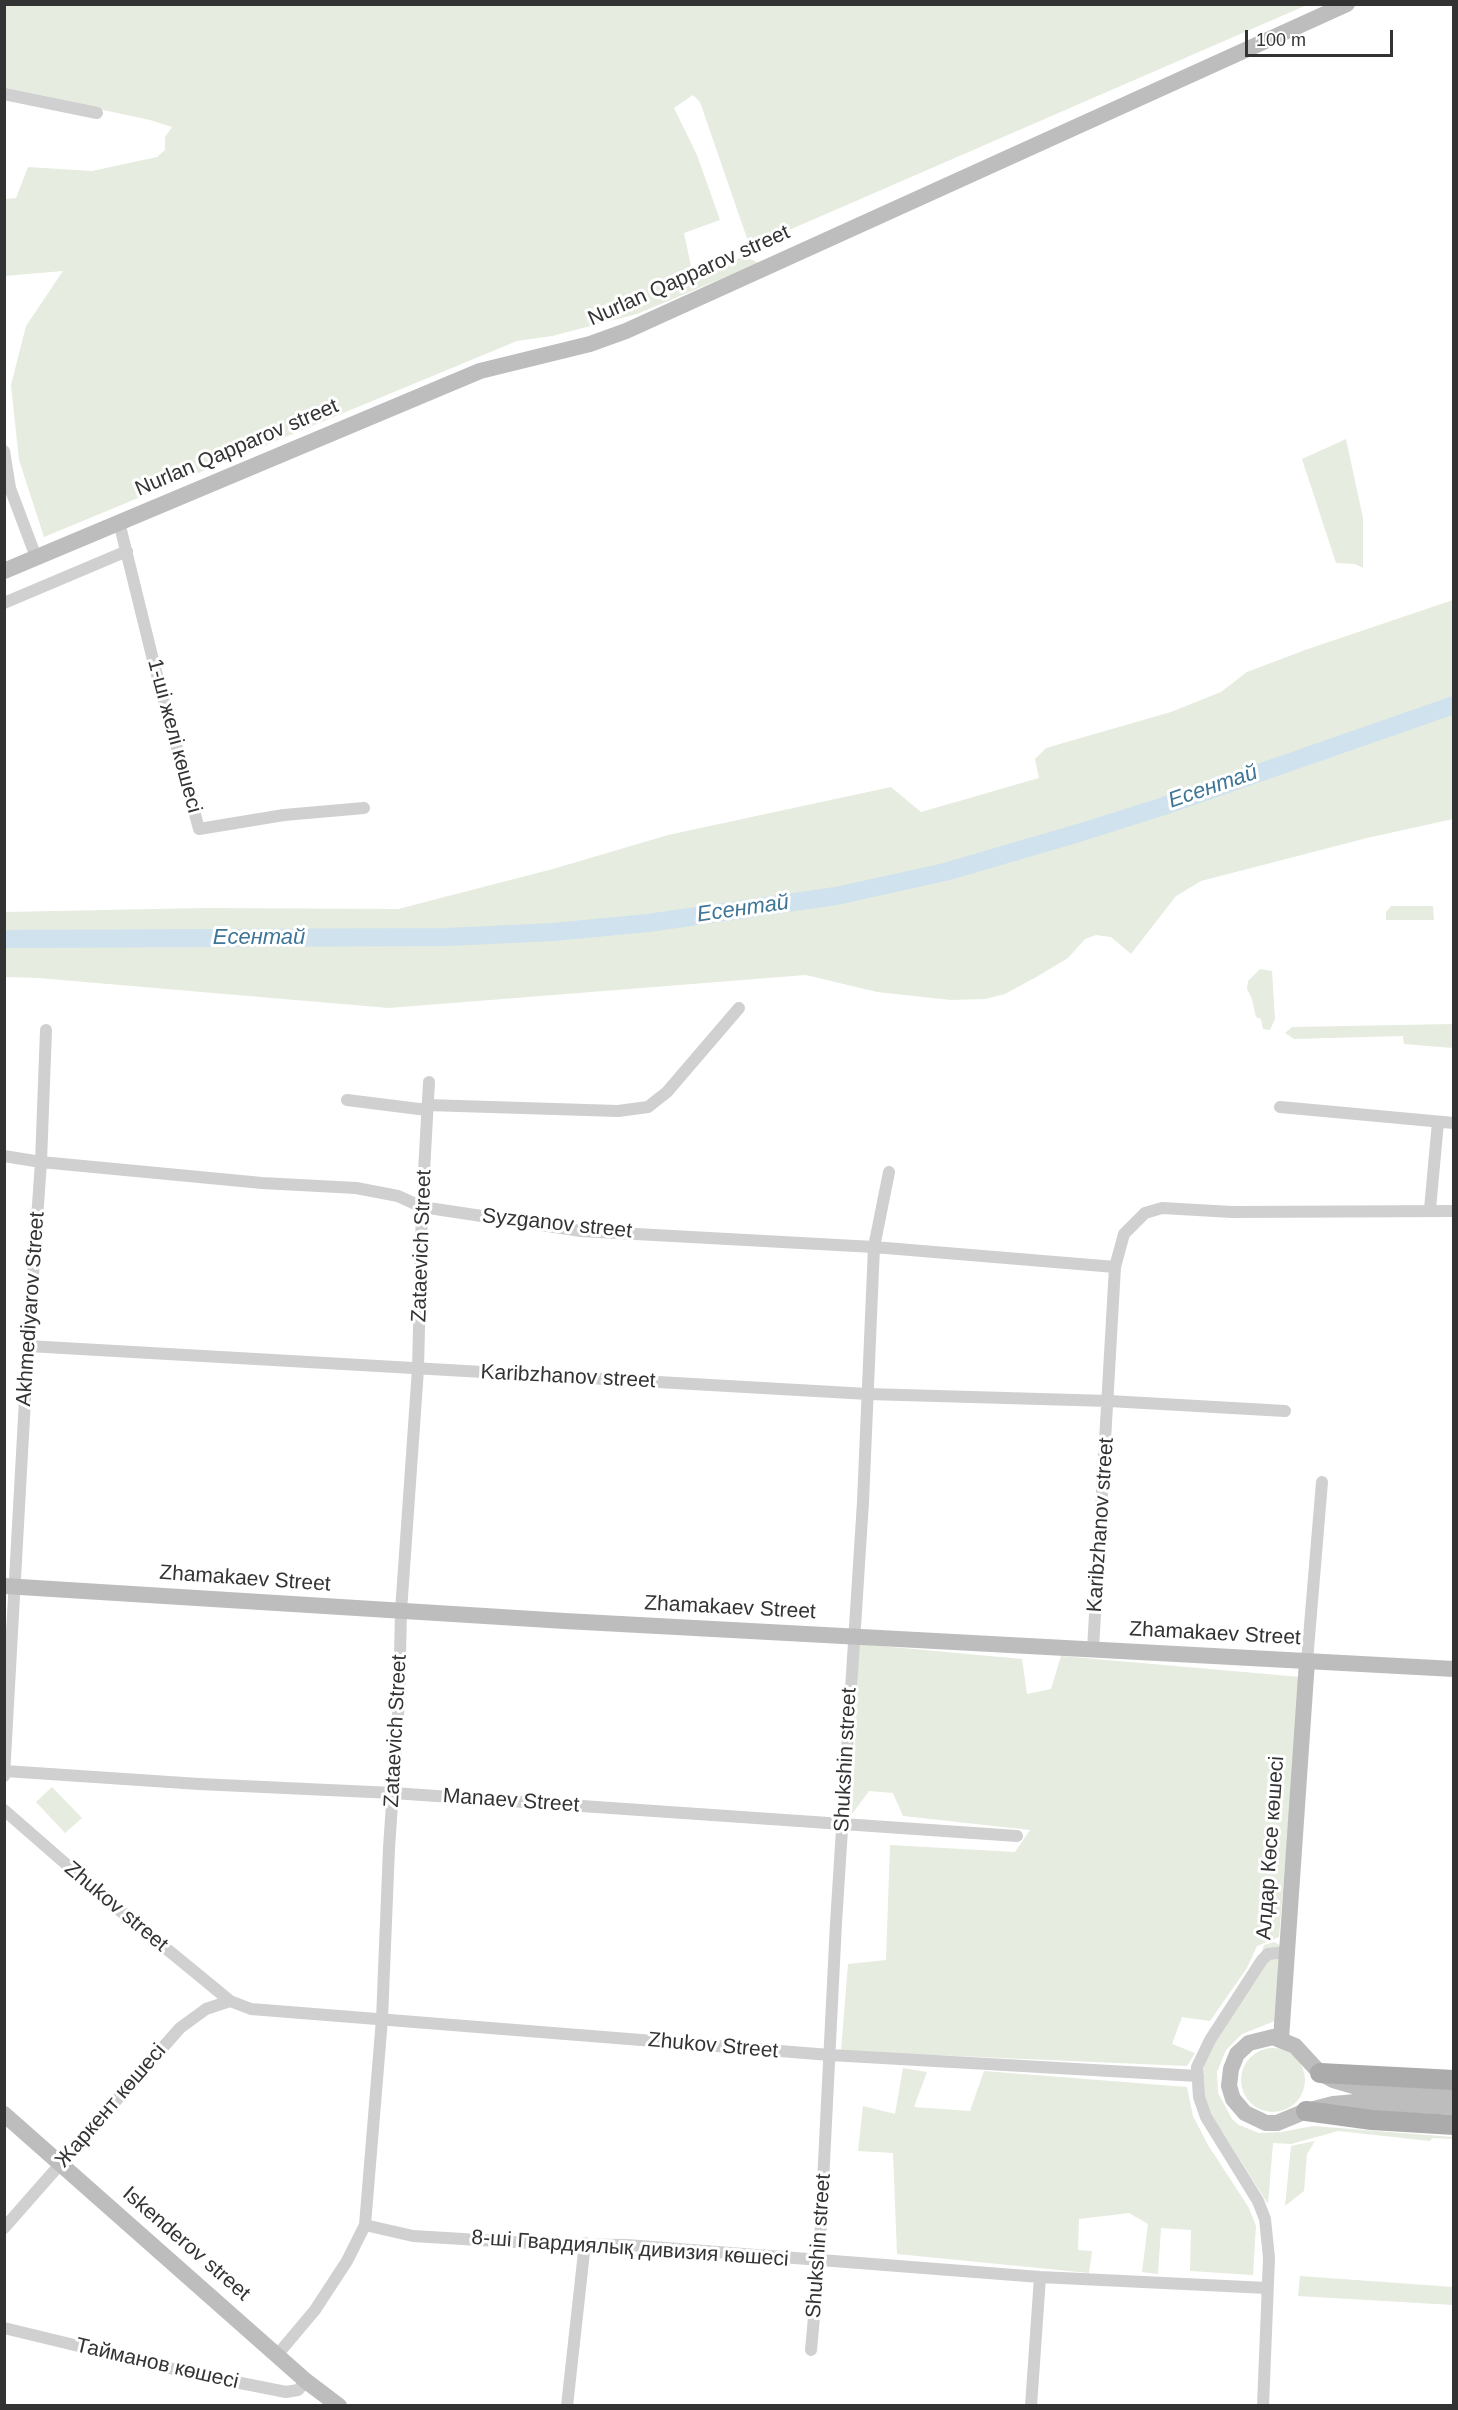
<!DOCTYPE html>
<meta charset="utf-8">
<style>
body{margin:0}
#map{position:relative;width:1458px;height:2410px;overflow:hidden;background:#fff;font-family:Arial,sans-serif}
canvas{display:block}
.frame{position:absolute;inset:0;border:6px solid #333;pointer-events:none}
.scale{position:absolute;left:1245px;top:30px;width:148px;height:27px;box-sizing:border-box;border:3px solid #333;border-top:0;padding-left:8px;font-size:18px;line-height:21px;white-space:nowrap;color:#333;-webkit-text-stroke:4px #fff;paint-order:stroke}
</style>
<div id="map">
<canvas width="1458" height="2410"></canvas>
<div class="frame"></div>
<div class="scale">100 m</div>
</div>
<script>
const ctx = document.querySelector('canvas').getContext('2d');
ctx.lineJoin = 'round';
function fillPath(path, color) {
  ctx.fillStyle = color;
  ctx.fill(path, 'evenodd');
}
function shape(rows) {
  const path = new Path2D();
  for (const r of rows) {
    if (r.length === 3) {
      path.moveTo(r[0] + r[2], r[1]);
      path.arc(r[0], r[1], r[2], 0, 2 * Math.PI);
      continue;
    }
    path.moveTo(r[0], r[1]);
    for (let i = 2; i < r.length; i += 2) path.lineTo(r[i], r[i + 1]);
  }
  return path;
}
function strokePath(path, color, width, dash) {
  ctx.strokeStyle = color;
  ctx.lineWidth = width;
  ctx.lineCap = dash ? 'butt' : 'round';
  ctx.setLineDash(dash || []);
  ctx.stroke(path);
}
function drawText(font, color, halo, rows, align = 'center') {
  ctx.font = font + ' Arial,sans-serif';
  ctx.lineWidth = 6;
  ctx.setLineDash([]);
  ctx.textBaseline = 'middle';
  ctx.strokeStyle = halo;
  ctx.fillStyle = color;
  for (const [text, x, y, turn = 0] of rows) {
    ctx.save();
    ctx.translate(x, y);
    ctx.rotate((+turn || 0) * Math.PI / 180);
    ctx.textAlign = isNaN(turn) ? turn : align;
    if (halo) ctx.strokeText(text, 0, 0);
    ctx.fillText(text, 0, 0);
    ctx.restore();
  }
}
fillPath(shape([
 [5,5,1307,5,750,247,700,102,693,95,674,108,697,155,720,220,684,233,692,271,745,257,759,263,637,314,552,336,517,341,44,537,19,460,11,385,26,326,63,271,5,276,5,199,16,198,28,167,92,171,157,157,165,150,165,137,172,127,150,120,5,89],
 [1346,439,1363,518,1363,568,1355,564,1336,563,1302,459],
 [1453,600,1453,819,1367,838,1201,881,1176,896,1131,954,1111,937,1096,935,1085,939,1068,958,1038,976,1005,994,985,999,951,1000,877,992,806,975,389,1008,38,978,5,977,5,912,205,908,398,909,553,869,668,835,891,787,921,812,1039,778,1035,759,1046,748,1171,712,1221,692,1247,672,1305,650],
 [1391,906,1433,906,1434,920,1386,920,1386,912],
 [1260,969,1272,971,1275,1019,1270,1030,1263,1029,1261,1019,1256,1017,1252,999,1247,989,1248,981],
 [1453,1024,1453,1048,1404,1044,1403,1036,1294,1039,1285,1033,1292,1027],
 [859,1644,1022,1659,1027,1694,1051,1689,1061,1656,1301,1677,1279,1937,1257,1946,1247,1968,1210,2021,1182,2017,1172,2044,1195,2053,1187,2066,841,2051,848,1964,886,1960,890,1845,1015,1852,1030,1830,903,1816,893,1793,869,1791,852,1814],
 [52,1787,82,1818,65,1833,36,1802],
 [1274,1942,1283,1947,1275,2021,1242,2034,1226,2050,1217,2072,1218,2093,1232,2119,1239,2125,1259,2133,1281,2132,1313,2126,1453,2137,1453,2139,1432,2138,1430,2141,1338,2131,1291,2144,1273,2143,1268,2204,1221,2130,1215,2123,1201,2091,1204,2063,1256,1969,1264,1945],
 [1273,2080,32],
 [903,2068,927,2072,914,2107,970,2111,984,2071,1187,2087,1193,2116,1208,2145,1249,2208,1256,2226,1253,2275,1190,2271,1191,2230,1161,2228,1158,2274,1142,2272,1148,2224,1129,2213,1079,2219,1078,2250,1092,2251,1089,2273,897,2254,893,2153,858,2151,863,2106,895,2114],
 [1315,2141,1307,2154,1304,2191,1285,2206,1291,2146],
 [1300,2276,1453,2287,1453,2305,1298,2296]
]), '#e6ecdf');
strokePath(shape([
 [4,939,447,937,553,932,648,923,836,896,945,872,1082,832,1164,806,1454,705]
]), '#cfe2ee', 18);
strokePath(shape([
 [4,94,97,113],
 [4,451,10,488,36,557],
 [119,522,154,664,199,829,284,815,364,808],
 [4,603,127,551],
 [347,1100,427,1110],
 [427,1105,618,1111,648,1107,667,1092,739,1008],
 [1280,1107,1454,1123],
 [4,1156,41,1162,262,1183,356,1188,398,1196,422,1207,581,1231,874,1247,1115,1267],
 [1430,1209,1438,1122],
 [28,1346,868,1394,1109,1401,1285,1411],
 [1093,1649,1115,1267,1124,1234,1145,1213,1162,1208,1232,1212,1454,1211],
 [1307,1661,1322,1482],
 [5,1771,199,1784,393,1793,1017,1836],
 [4,1776,28,1346,41,1162,46,1030],
 [4,1810,113,1905,207,1982,230,2001,251,2009,830,2055,1198,2076],
 [365,2225,413,2236,546,2244,627,2245,1040,2277,1267,2288],
 [4,2228,180,2028,206,2009,230,2001],
 [4,2328,190,2373,286,2392,298,2390,306,2381],
 [811,2350,819,2262,836,1923,863,1502,874,1247,889,1172],
 [278,2354,315,2310,347,2261,365,2225,382,2019,389,1848,399,1701,401,1611,418,1369,422,1207,429,1082],
 [567,2406,585,2243],
 [1031,2406,1040,2277],
 [1263,2406,1269,2258,1265,2219,1258,2201,1206,2117,1199,2097,1197,2067,1210,2040,1262,1960,1268,1954,1286,1952]
]), '#d0d0d0', 12);
strokePath(shape([
 [4,571,480,371,590,344,626,331,1347,4],
 [4,1586,565,1621,1454,1669],
 [1281,2039,1307,1661],
 [1454,2094,1357,2087,1333,2080,1320,2073,1295,2046,1273,2037,1249,2043,1237,2054,1231,2069,1229,2086,1233,2099,1245,2113,1266,2123,1277,2123,1306,2111,1333,2104,1356,2102,1454,2107],
 [4,2114,306,2381,339,2406]
]), '#bdbdbd', 16);
strokePath(shape([
 [1320,2073,1454,2080],
 [1306,2111,1372,2120,1454,2125]
]), '#ababab', 20);
drawText('21px', '#333', '#fff', [
 ["Nurlan Qapparov street",689,276,-24],
 ["Nurlan Qapparov street",237,448,-23],
 ["1-ші желі көшесі",174,736,75],
 ["Syzganov street",557,1224,6],
 ["Zataevich Street",422,1246,-88],
 ["Akhmediyarov Street",31,1309,-86],
 ["Karibzhanov street",568,1377,3],
 ["Karibzhanov street",1101,1525,-86],
 ["Zhamakaev Street",245,1579,4],
 ["Zhamakaev Street",730,1608,3],
 ["Zhamakaev Street",1215,1634,3],
 ["Zataevich Street",396,1731,-87],
 ["Shukshin street",846,1760,-87],
 ["Manaev Street",511,1801,4],
 ["Алдар Көсе көшесі",1271,1848,-86],
 ["Zhukov street",116,1907,40],
 ["Zhukov Street",713,2046,5],
 ["Жаркент көшесі",111,2106,-49],
 ["Iskenderov street",186,2244,41],
 ["Shukshin street",819,2246,-86],
 ["8-ші Гвардиялық дивизия көшесі",630,2249,4],
 ["Тайманов көшесі",157,2364,13]
]);
drawText('italic 22px', '#3f7597', '#fff', [
 ["Есентай",1213,787,-19],
 ["Есентай",743,909,-8],
 ["Есентай",259,938]
]);
</script>
